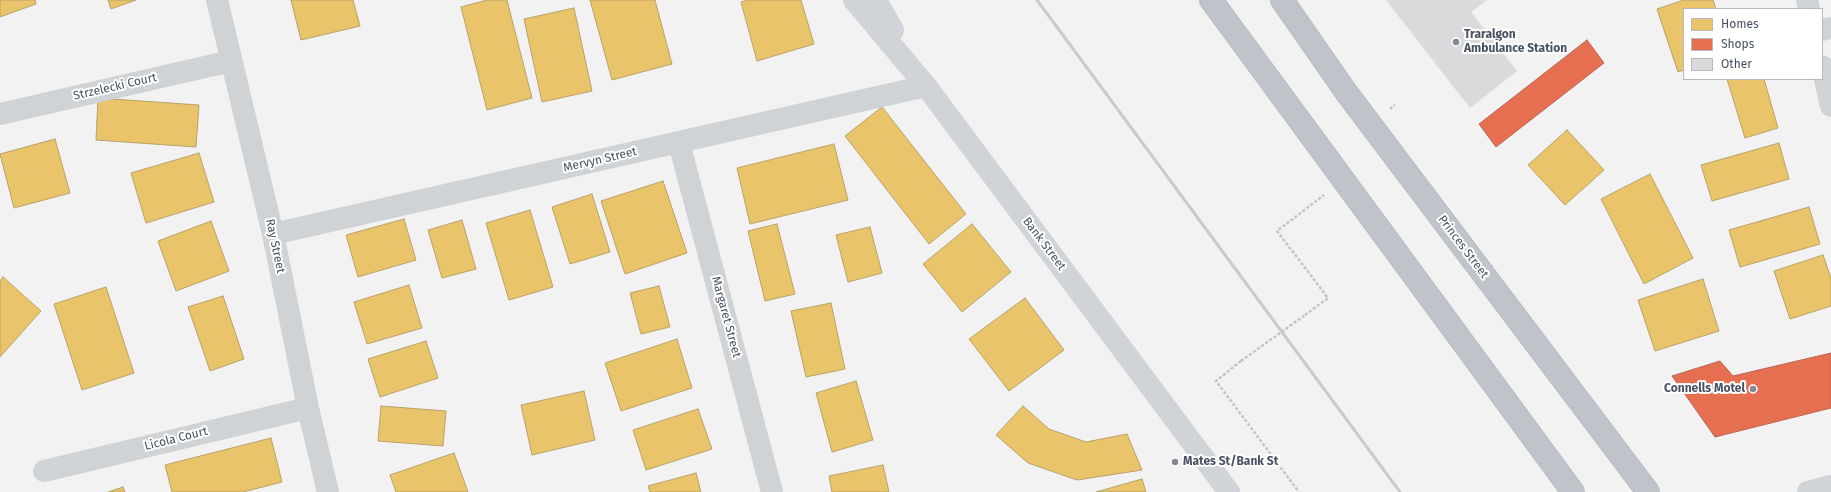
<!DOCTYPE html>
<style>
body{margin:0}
#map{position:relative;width:1831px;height:492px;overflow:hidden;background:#f3f2f2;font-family:"Fira Sans",sans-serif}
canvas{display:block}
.legend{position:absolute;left:1683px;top:8px;width:140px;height:72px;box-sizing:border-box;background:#fff;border:1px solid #b5bac0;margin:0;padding:5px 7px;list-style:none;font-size:12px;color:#465261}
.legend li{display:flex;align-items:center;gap:8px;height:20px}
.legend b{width:20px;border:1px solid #b5bac0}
</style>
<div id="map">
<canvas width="1831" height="492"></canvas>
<ul class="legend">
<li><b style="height:11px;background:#e9c46a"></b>Homes</li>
<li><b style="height:11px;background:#e76f51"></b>Shops</li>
<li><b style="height:11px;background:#dadadc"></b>Other</li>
</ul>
</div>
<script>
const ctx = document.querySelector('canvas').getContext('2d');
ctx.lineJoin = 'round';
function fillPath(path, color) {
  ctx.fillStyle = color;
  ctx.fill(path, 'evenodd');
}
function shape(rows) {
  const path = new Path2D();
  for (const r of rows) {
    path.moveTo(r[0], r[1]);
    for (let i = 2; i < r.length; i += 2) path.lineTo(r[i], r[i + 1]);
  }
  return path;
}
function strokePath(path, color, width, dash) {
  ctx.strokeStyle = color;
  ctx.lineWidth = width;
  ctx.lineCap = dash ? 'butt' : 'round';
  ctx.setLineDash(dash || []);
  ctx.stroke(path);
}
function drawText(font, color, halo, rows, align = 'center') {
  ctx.font = font + ' "Fira Sans",sans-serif';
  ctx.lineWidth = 4;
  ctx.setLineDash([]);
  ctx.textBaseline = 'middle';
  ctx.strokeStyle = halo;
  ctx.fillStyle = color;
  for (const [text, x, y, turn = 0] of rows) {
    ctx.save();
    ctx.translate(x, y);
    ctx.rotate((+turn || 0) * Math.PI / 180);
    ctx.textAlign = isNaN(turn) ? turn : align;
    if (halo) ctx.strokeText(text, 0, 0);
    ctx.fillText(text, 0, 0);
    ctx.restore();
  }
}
const homes = shape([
 [0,0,35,0,36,4,0,17,0,0],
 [108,0,136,0,111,9,108,0],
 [291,0,353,0,360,26,301,40,291,0],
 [487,0,507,0,532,98,487,110,461,7,487,0],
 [590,0,655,0,672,64,612,80,590,0],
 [748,0,801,0,814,44,757,61,741,2,748,0],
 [1684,0,1713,0,1716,9,1684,9,1684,70,1678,72,1657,9,1684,0],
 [574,8,592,91,542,102,524,19,574,8],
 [1727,79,1764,79,1778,128,1745,138,1727,79],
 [98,98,199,105,196,147,96,140,98,98],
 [882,107,966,214,929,244,845,136,882,107],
 [1567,130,1604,170,1565,205,1528,165,1567,130],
 [55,139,70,193,14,208,0,154,55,139],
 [1779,143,1789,179,1712,201,1701,165,1779,143],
 [834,144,848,200,750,224,737,168,834,144],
 [199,153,214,202,146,223,131,173,199,153],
 [1650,174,1693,258,1644,284,1601,199,1650,174],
 [663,181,687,253,625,274,601,201,663,181],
 [592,194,610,252,570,264,552,207,592,194],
 [1809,207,1820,244,1740,267,1729,230,1809,207],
 [530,210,553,287,509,300,486,223,530,210],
 [404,219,416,260,358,277,346,235,404,219],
 [462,220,476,269,442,278,428,230,462,220],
 [211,221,229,271,176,291,158,241,211,221],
 [777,224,795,294,765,301,748,231,777,224],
 [972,224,1011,272,962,312,923,264,972,224],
 [870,227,882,273,848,282,836,235,870,227],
 [1823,255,1831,278,1831,306,1790,319,1774,271,1823,255],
 [3,277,41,311,0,357,0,281,3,277],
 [1703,279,1719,331,1655,351,1638,300,1703,279],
 [409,285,422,328,367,344,354,302,409,285],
 [659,286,670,327,641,334,630,293,659,286],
 [106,287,134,373,82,390,54,304,106,287],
 [223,296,244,359,210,371,188,307,223,296],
 [1025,298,1064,350,1009,391,969,339,1025,298],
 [831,303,845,369,806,377,791,311,831,303],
 [677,339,692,388,621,411,605,363,677,339],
 [426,341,438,378,380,397,368,359,426,341],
 [856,381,873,440,832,452,816,393,856,381],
 [584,391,595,440,532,455,521,405,584,391],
 [381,406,446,411,443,446,378,441,381,406],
 [1023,406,1049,429,1086,442,1127,434,1142,470,1077,480,1028,463,996,435,1023,406],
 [698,409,712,449,646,470,633,430,698,409],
 [271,438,282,482,243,492,172,492,165,465,271,438],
 [454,453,468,492,396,492,390,475,454,453],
 [883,465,889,492,832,492,829,476,883,465],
 [696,473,701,492,650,492,648,486,696,473],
 [1142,479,1146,492,1096,492,1142,479],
 [123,487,125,492,108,492,123,487]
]);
fillPath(homes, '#e9c46a');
strokePath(homes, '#b8a267', 1);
const shops = shape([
 [1587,40,1604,63,1496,147,1479,124,1587,40],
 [1831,353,1831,408,1715,437,1672,376,1720,361,1733,376,1831,353]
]);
fillPath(shops, '#e76f51');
strokePath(shops, '#b76656', 1);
const building = shape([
 [1386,0,1487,0,1471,12,1517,71,1470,108,1386,0]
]);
fillPath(building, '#dadadc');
strokePath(building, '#e4e4e5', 1);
const highway = shape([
 [1211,0,1573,492],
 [1282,0,1346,92,1648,492]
]);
strokePath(highway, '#b6bac2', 24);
strokePath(shape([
 [1390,109,1395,105],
 [1305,315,1328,298,1277,231,1324,195],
 [1241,361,1216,381,1299,492]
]), '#bbc8c5', 2.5, [3, 2]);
strokePath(shape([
 [217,0,273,234,308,408,328,492],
 [1807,0,1809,9],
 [1822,30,1831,28],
 [1822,66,1831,106],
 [0,114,231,61],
 [679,143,772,492],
 [273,234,926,86],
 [44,471,308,408]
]), '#d0d3d5', 22);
strokePath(shape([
 [854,0,926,86,1229,492],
 [876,0,893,30],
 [1808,492,1831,486]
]), '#d0d3d7', 22);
strokePath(highway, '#bfc4ca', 22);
strokePath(shape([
 [1037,0,1400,492]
]), '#c8cbcd', 3);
strokePath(shape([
 [1241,361,1305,315]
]), '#bbc8c5', 2.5, [3, 2]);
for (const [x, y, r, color] of [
 [1456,42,4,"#838a94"],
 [1753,389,4,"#838a94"],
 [1175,462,4,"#838a94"]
]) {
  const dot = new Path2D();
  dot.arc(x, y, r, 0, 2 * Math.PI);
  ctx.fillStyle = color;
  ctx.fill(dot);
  strokePath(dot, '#fff', 1.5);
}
drawText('bold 12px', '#465261', '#fff', [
 ["Traralgon",1464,35],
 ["Ambulance Station",1464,49],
 ["Connells Motel",1745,389,"right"],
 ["Mates St/Bank St",1183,462]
], 'left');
drawText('12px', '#465261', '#fff', [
 ["Strzelecki Court",115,87,-13],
 ["Mervyn Street",600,160,-13],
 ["Bank Street",1044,244,53],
 ["Ray Street",275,246,78],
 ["Princes Street",1463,247,53],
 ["Margaret Street",726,317,75],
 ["Licola Court",176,439,-14]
]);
</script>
